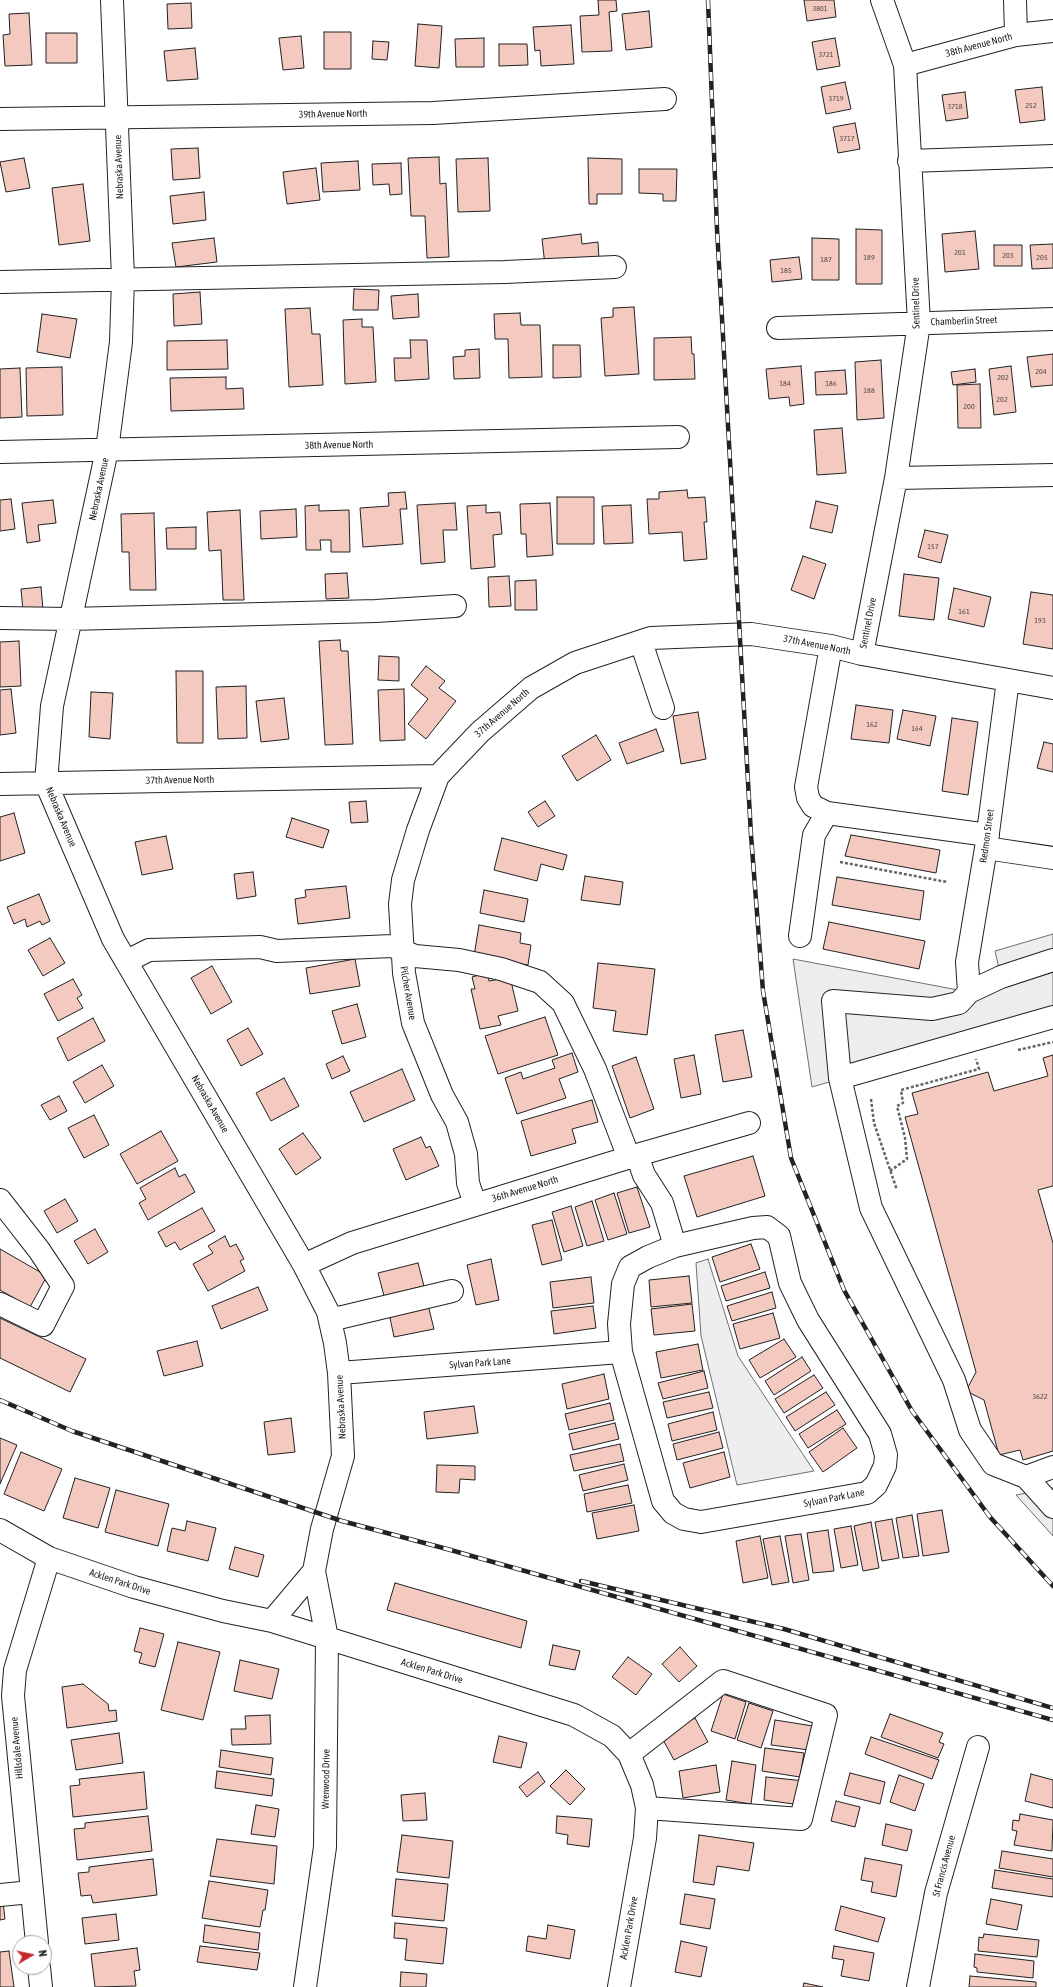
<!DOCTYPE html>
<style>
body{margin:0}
#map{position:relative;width:1053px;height:1987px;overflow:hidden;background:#fff;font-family:"Asap Condensed",sans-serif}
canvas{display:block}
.north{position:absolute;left:12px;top:1935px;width:40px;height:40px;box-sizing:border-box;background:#fff;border:1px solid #a7a7a7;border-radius:50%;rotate:81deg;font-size:11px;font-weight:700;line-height:16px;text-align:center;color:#222}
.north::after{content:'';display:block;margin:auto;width:14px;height:18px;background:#c62828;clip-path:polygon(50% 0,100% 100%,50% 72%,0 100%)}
</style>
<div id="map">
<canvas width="1053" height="1987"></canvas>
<div class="north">N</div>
</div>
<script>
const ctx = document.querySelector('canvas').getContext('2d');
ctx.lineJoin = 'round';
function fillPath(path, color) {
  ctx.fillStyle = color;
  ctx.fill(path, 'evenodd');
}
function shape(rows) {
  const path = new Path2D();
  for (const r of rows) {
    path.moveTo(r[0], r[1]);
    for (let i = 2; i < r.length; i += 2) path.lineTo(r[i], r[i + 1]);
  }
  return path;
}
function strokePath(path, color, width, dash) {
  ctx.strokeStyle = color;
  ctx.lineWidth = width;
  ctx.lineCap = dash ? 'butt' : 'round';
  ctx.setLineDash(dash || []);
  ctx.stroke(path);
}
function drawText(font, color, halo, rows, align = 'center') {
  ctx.font = font + ' "Asap Condensed",sans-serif';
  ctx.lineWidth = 3;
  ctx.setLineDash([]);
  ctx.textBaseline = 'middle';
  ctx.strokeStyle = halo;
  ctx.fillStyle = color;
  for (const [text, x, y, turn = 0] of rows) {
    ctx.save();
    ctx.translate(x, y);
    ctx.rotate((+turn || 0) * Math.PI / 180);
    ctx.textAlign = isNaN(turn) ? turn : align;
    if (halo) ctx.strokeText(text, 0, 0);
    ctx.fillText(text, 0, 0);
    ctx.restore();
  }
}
const green = shape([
 [708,1259,738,1356,814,1471,737,1485,701,1336,696,1263,708,1259]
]);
fillPath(green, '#eee');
strokePath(green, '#6f6f6f', 1);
const parking = shape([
 [1053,934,1053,1017,812,1087,793,959,969,992,1001,977,995,951,1053,934],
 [1053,1488,1053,1536,1016,1495,1053,1488]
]);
fillPath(parking, '#ededed');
strokePath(parking, '#6f6f6f', 1);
const building = shape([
 [598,0,616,0,617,11,609,12,612,51,582,52,580,16,599,15,598,0],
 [804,0,834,0,836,17,807,21,804,0],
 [191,3,192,28,168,29,167,4,191,3],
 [649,11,652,47,626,50,622,14,649,11],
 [29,13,32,65,5,66,3,35,10,34,9,14,29,13],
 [418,24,442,26,439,68,415,66,418,24],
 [571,25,574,64,541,66,540,50,535,51,533,27,571,25],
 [324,32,351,32,351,69,324,69,324,32],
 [46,33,77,33,77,63,46,63,46,33],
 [301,36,304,68,283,70,279,38,301,36],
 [484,38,484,67,456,67,455,39,484,38],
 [835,38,840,66,817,70,812,42,835,38],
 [373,41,389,42,387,60,372,59,373,41],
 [499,44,527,44,528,65,499,66,499,44],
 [195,48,198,79,167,81,164,51,195,48],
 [845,82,851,109,826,114,821,87,845,82],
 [1042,87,1045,120,1020,123,1015,90,1042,87],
 [965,92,968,118,946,121,942,95,965,92],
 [855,123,860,149,838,153,833,127,855,123],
 [198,148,200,178,173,180,171,149,198,148],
 [439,157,440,184,446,183,449,257,427,258,425,216,411,216,408,158,439,157],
 [24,158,30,188,6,192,0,162,24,158],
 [488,158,490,211,458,212,456,159,488,158],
 [588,158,622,159,622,194,597,194,597,204,589,204,588,158],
 [358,161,360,190,323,192,321,163,358,161],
 [401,163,402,194,390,195,389,184,373,185,372,164,401,163],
 [316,168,320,200,287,204,283,172,316,168],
 [639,169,677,169,676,201,663,201,663,194,639,193,639,169],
 [83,184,90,241,59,245,52,188,83,184],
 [204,192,206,220,173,224,170,196,204,192],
 [856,229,882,230,882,284,856,284,856,229],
 [975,231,979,269,945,272,942,234,975,231],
 [581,234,582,244,598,242,599,259,545,265,542,239,581,234],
 [214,238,217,262,176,267,172,243,214,238],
 [812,238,839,239,839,280,812,280,812,238],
 [1053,244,1053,268,1032,269,1030,245,1053,244],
 [994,245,1022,245,1022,266,994,266,994,245],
 [799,257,802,279,772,282,770,260,799,257],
 [354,289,379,290,378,310,353,310,354,289],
 [200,292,202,324,174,326,173,294,200,292],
 [418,294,419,317,393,319,391,296,418,294],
 [634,307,639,374,605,376,601,318,613,317,613,308,634,307],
 [310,308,312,334,320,334,323,385,289,387,285,309,310,308],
 [520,313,521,325,540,325,542,377,509,378,508,339,495,339,494,314,520,313],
 [42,314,77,319,70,358,37,352,42,314],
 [362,319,362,327,373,327,376,382,345,384,343,320,362,319],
 [691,337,692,354,694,354,695,379,654,380,654,338,691,337],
 [227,340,228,369,167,370,167,341,227,340],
 [410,340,427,340,429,379,395,381,394,358,411,358,410,340],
 [553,345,580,345,581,377,553,378,553,345],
 [479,349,480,378,454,379,453,357,465,356,465,350,479,349],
 [1053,354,1053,385,1031,387,1027,357,1053,354],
 [881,360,884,418,857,420,855,362,881,360],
 [801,366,804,404,790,406,789,397,769,399,766,369,801,366],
 [1011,366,1016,412,994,415,989,369,1011,366],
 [62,367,63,415,27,416,26,368,62,367],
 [20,368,22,417,0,418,0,369,20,368],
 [975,369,976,382,953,385,951,372,975,369],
 [845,370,847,394,816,395,815,372,845,370],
 [226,377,226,389,243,388,244,409,171,411,170,378,226,377],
 [980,384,981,428,958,428,957,385,980,384],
 [842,428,846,473,817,475,814,430,842,428],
 [687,490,688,498,705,497,707,522,704,522,707,559,684,561,682,532,649,534,647,499,659,499,659,492,687,490],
 [405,492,407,509,400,509,403,544,363,547,360,508,389,506,388,493,405,492],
 [557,497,594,497,594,544,557,544,557,497],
 [11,499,15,529,0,531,0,500,11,499],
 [53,500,56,523,38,525,40,541,27,543,22,503,53,500],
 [816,501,838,506,832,533,810,528,816,501],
 [455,503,457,530,443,530,445,562,421,564,417,505,455,503],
 [550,503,553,555,527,557,526,534,521,534,520,504,550,503],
 [319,505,319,511,349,510,350,552,331,552,331,540,320,540,321,550,306,550,305,506,319,505],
 [486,505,486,513,500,512,502,534,493,535,495,567,471,569,467,506,486,505],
 [631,505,633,543,604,544,602,506,631,505],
 [296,509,297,537,261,539,260,511,296,509],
 [240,510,244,600,223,600,221,550,209,551,207,512,240,510],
 [154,513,156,590,130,590,129,552,122,552,121,514,154,513],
 [196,527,196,549,167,549,166,528,196,527],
 [925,530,948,535,941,563,918,557,925,530],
 [803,556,826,564,814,599,791,590,803,556],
 [347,573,349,598,326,599,325,574,347,573],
 [904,574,939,578,934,620,899,616,904,574],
 [509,576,511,606,489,607,488,577,509,576],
 [536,580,537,610,515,610,515,581,536,580],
 [41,587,43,609,23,611,21,589,41,587],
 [954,588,991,597,984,627,948,619,954,588],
 [1031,592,1053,595,1053,649,1023,644,1031,592],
 [340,640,341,651,348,651,353,744,325,745,319,641,340,640],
 [19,641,21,686,0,687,0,642,19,641],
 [379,656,399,657,399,681,378,680,379,656],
 [426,666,445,681,439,688,456,701,426,739,408,724,428,699,411,685,426,666],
 [176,671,203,671,203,743,177,743,176,671],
 [246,686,247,738,218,739,216,687,246,686],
 [11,689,16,733,0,735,0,690,11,689],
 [404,689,405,740,380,741,378,690,404,689],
 [91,692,113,693,110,739,89,737,91,692],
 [284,698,289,739,261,742,256,701,284,698],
 [856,705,893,710,889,743,851,739,856,705],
 [903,710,936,716,930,746,897,739,903,710],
 [698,712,706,759,681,764,673,716,698,712],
 [952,718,978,722,968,795,942,791,952,718],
 [656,729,664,751,627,764,619,743,656,729],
 [596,735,611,760,577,781,562,756,596,735],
 [1044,742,1053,744,1053,772,1037,768,1044,742],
 [366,801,368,822,351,823,349,802,366,801],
 [545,801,555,816,538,827,528,812,545,801],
 [14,813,25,853,0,861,0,817,14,813],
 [292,818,329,830,323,848,286,837,292,818],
 [851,835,940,850,936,873,845,856,851,835],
 [166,836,173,869,142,875,135,842,166,836],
 [502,838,567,855,563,870,541,864,537,881,494,870,502,838],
 [253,872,256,896,237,899,234,874,253,872],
 [585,876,623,882,620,905,581,900,585,876],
 [837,877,924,891,920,920,832,905,837,877],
 [346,886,350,918,298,924,295,899,306,897,305,890,346,886],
 [484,890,528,899,524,922,480,913,484,890],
 [39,894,50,921,42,925,40,921,27,927,25,919,14,924,7,907,39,894],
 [829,922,925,941,919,969,823,949,829,922],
 [479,925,521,933,520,943,531,945,528,965,474,956,479,925],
 [50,938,65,963,43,976,28,950,50,938],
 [355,959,360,986,310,994,306,968,355,959],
 [598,963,655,969,647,1035,613,1031,616,1011,593,1008,598,963],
 [212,966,232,1002,211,1014,191,978,212,966],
 [487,973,489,981,510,977,518,1011,498,1016,501,1025,480,1029,471,989,475,989,472,977,487,973],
 [73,979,82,995,77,998,83,1008,58,1021,44,994,73,979],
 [357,1004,366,1037,342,1044,332,1011,357,1004],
 [545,1017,558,1055,498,1074,485,1036,545,1017],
 [93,1018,105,1041,68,1061,57,1038,93,1018],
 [248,1028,263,1054,241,1066,227,1040,248,1028],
 [743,1030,752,1077,723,1082,715,1035,743,1030],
 [572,1053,578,1072,559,1079,566,1098,517,1114,505,1078,521,1072,523,1079,555,1068,552,1060,572,1053],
 [694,1055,701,1094,681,1098,674,1059,694,1055],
 [1053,1055,1053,1186,1038,1190,1053,1243,1053,1451,1023,1460,1020,1450,999,1455,984,1400,966,1391,976,1372,905,1117,918,1114,912,1093,988,1072,994,1091,1048,1076,1043,1058,1053,1055],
 [343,1056,350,1071,332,1079,326,1064,343,1056],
 [636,1057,654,1109,630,1118,612,1066,636,1057],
 [102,1065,114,1086,85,1103,73,1082,102,1065],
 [402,1069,415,1100,364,1122,350,1092,402,1069],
 [284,1078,299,1106,271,1121,256,1093,284,1078],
 [59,1096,67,1111,50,1120,41,1105,59,1096],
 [592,1100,598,1122,572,1129,576,1143,531,1156,521,1121,592,1100],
 [94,1115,109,1145,84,1158,68,1128,94,1115],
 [161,1131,178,1161,137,1184,120,1154,161,1131],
 [303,1133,321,1158,296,1175,279,1149,303,1133],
 [421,1137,426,1148,430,1146,439,1166,406,1180,393,1149,421,1137],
 [753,1156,765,1196,697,1217,684,1176,753,1156],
 [175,1168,179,1177,185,1174,195,1192,148,1220,139,1203,146,1199,140,1188,175,1168],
 [637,1187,650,1227,629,1233,617,1193,637,1187],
 [614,1193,627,1234,608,1240,595,1200,614,1193],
 [65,1199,78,1221,57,1233,44,1211,65,1199],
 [592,1201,604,1241,587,1246,575,1207,592,1201],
 [571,1206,583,1246,564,1252,552,1212,571,1206],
 [202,1208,215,1231,180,1250,175,1242,166,1247,158,1232,202,1208],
 [552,1220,562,1260,542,1265,532,1225,552,1220],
 [95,1229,108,1252,88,1264,74,1241,95,1229],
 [225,1236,230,1247,236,1244,244,1259,240,1261,245,1271,208,1291,193,1264,213,1253,208,1246,225,1236],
 [751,1244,760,1269,720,1282,712,1257,751,1244],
 [0,1249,47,1276,30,1307,0,1290,0,1249],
 [491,1259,499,1300,476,1305,467,1265,491,1259],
 [418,1263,424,1286,384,1296,378,1273,418,1263],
 [765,1272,770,1288,726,1301,721,1286,765,1272],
 [689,1276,692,1303,651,1307,649,1280,689,1276],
 [591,1277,594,1303,553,1308,550,1282,591,1277],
 [258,1287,268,1310,221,1329,212,1306,258,1287],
 [772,1292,776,1308,732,1321,727,1306,772,1292],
 [692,1304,695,1331,654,1335,651,1309,692,1304],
 [428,1305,434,1329,394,1337,389,1313,428,1305],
 [593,1306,596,1328,554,1334,551,1311,593,1306],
 [773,1313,780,1338,740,1349,733,1324,773,1313],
 [0,1318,86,1359,70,1392,0,1358,0,1318],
 [784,1339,796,1357,760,1378,749,1360,784,1339],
 [197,1341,203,1366,164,1376,157,1351,197,1341],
 [698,1344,703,1370,661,1378,656,1352,698,1344],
 [802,1357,811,1371,774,1395,765,1381,802,1357],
 [704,1371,708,1388,663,1399,658,1383,704,1371],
 [604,1374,609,1399,567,1409,562,1384,604,1374],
 [814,1375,823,1388,784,1413,775,1399,814,1375],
 [709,1392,713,1408,667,1418,663,1402,709,1392],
 [826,1392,835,1405,795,1431,786,1417,826,1392],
 [610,1403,614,1420,569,1430,565,1414,610,1403],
 [474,1406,478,1433,427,1439,424,1412,474,1406],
 [837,1410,846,1424,808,1448,799,1434,837,1410],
 [713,1412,717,1430,672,1441,668,1424,713,1412],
 [291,1418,295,1452,268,1455,264,1422,291,1418],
 [615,1423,619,1439,573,1450,569,1434,615,1423],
 [843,1428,857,1448,823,1472,809,1452,843,1428],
 [719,1432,723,1448,677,1460,673,1444,719,1432],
 [0,1438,17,1445,0,1484,0,1438],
 [620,1444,624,1461,574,1471,570,1455,620,1444],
 [21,1452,62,1469,44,1511,4,1494,21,1452],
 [724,1452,730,1477,690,1488,683,1463,724,1452],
 [624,1464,628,1480,583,1491,579,1475,624,1464],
 [437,1465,475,1466,475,1480,460,1479,459,1493,436,1492,437,1465],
 [75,1478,110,1488,98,1528,63,1518,75,1478],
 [628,1485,632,1503,587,1512,584,1494,628,1485],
 [116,1490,169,1504,158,1546,105,1532,116,1490],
 [634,1505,639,1531,597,1539,592,1513,634,1505],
 [942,1510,949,1552,923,1556,917,1514,942,1510],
 [912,1515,919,1556,903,1558,896,1518,912,1515],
 [892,1519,899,1558,882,1561,875,1522,892,1519],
 [187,1521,216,1528,208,1561,167,1551,172,1528,185,1531,187,1521],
 [871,1522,879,1568,863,1571,854,1526,871,1522],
 [851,1526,858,1565,841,1568,834,1529,851,1526],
 [828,1530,834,1571,813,1573,807,1533,828,1530],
 [801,1534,809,1580,793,1583,785,1536,801,1534],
 [760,1536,768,1578,743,1583,736,1541,760,1536],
 [780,1536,789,1582,772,1585,763,1539,780,1536],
 [235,1547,264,1555,258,1577,229,1569,235,1547],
 [395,1583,527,1621,521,1648,387,1610,395,1583],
 [140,1628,164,1634,155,1667,139,1663,142,1653,134,1651,140,1628],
 [178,1642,220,1652,203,1720,161,1710,178,1642],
 [553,1645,580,1651,575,1670,549,1665,553,1645],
 [680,1647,697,1666,679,1682,662,1664,680,1647],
 [628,1657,652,1674,636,1695,612,1677,628,1657],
 [240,1660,279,1669,272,1699,234,1691,240,1660],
 [83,1684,108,1704,109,1711,116,1710,117,1721,67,1728,62,1687,83,1684],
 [723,1694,746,1702,735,1739,711,1731,723,1694],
 [749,1703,773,1711,761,1748,737,1740,749,1703],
 [890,1714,943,1733,939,1742,944,1744,938,1758,881,1737,890,1714],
 [270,1715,271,1744,232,1745,231,1729,246,1729,245,1716,270,1715],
 [695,1718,708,1742,674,1760,661,1736,695,1718],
 [775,1720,813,1726,809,1750,771,1745,775,1720],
 [119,1733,123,1763,76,1770,71,1740,119,1733],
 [499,1736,527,1743,521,1768,493,1762,499,1736],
 [871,1737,939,1760,932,1779,865,1754,871,1737],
 [765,1748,804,1753,800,1777,762,1771,765,1748],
 [221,1750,273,1758,271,1775,219,1767,221,1750],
 [732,1761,756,1765,751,1804,726,1800,732,1761],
 [716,1765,720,1792,683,1798,679,1771,716,1765],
 [566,1770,585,1789,570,1805,550,1786,566,1770],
 [217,1771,274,1779,272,1796,215,1788,217,1771],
 [144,1772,147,1809,73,1817,70,1786,80,1785,79,1779,144,1772],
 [538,1772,545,1782,527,1797,519,1787,538,1772],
 [850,1773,885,1782,880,1804,844,1795,850,1773],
 [1031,1774,1053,1780,1053,1808,1025,1801,1031,1774],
 [899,1775,924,1784,915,1811,890,1802,899,1775],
 [766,1777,805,1781,801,1805,764,1800,766,1777],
 [425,1793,427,1820,403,1821,401,1795,425,1793],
 [836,1801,860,1807,855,1827,831,1821,836,1801],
 [256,1805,279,1809,275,1837,251,1834,256,1805],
 [1020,1814,1053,1820,1052,1851,1014,1845,1017,1831,1012,1830,1013,1820,1019,1821,1020,1814],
 [148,1816,152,1851,77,1860,74,1829,85,1828,85,1823,148,1816],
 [557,1816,592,1819,589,1847,567,1844,568,1835,556,1833,557,1816],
 [886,1824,912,1830,907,1851,882,1845,886,1824],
 [402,1835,453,1841,449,1878,397,1872,402,1835],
 [699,1835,754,1843,749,1871,717,1866,714,1885,693,1882,699,1835],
 [217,1839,277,1846,274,1884,210,1876,217,1839],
 [1002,1851,1053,1859,1053,1877,999,1868,1002,1851],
 [865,1858,902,1865,896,1897,871,1892,873,1882,861,1880,865,1858],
 [153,1859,157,1895,93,1903,91,1895,81,1896,78,1873,89,1872,89,1867,153,1859],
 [995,1870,1053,1879,1053,1897,992,1888,995,1870],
 [396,1879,448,1884,444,1921,392,1916,396,1879],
 [209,1881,268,1890,265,1910,263,1910,260,1927,202,1918,209,1881],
 [685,1894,715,1899,710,1929,680,1924,685,1894],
 [991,1899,1022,1905,1017,1930,986,1924,991,1899],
 [0,1902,3,1902,5,1919,0,1920,0,1902],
 [841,1906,885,1918,878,1942,835,1930,841,1906],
 [116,1914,119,1940,85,1944,82,1918,116,1914],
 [395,1923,447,1928,443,1964,405,1960,407,1939,394,1938,395,1923],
 [205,1925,260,1933,258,1950,203,1942,205,1925],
 [548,1925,575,1930,570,1959,526,1951,528,1936,546,1939,548,1925],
 [984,1934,1039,1940,1037,1957,978,1951,979,1937,983,1938,984,1934],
 [681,1941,707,1947,701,1977,675,1972,681,1941],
 [200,1946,260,1953,257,1970,197,1962,200,1946],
 [834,1946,874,1953,869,1981,841,1976,844,1960,832,1958,834,1946],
 [137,1948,140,1970,134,1971,136,1986,95,1987,91,1954,137,1948],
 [9,1951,14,1987,0,1987,0,1952,9,1951],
 [975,1954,1034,1961,1033,1978,977,1972,977,1968,974,1967,975,1954],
 [401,1972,427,1974,426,1987,400,1987,401,1972],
 [970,1976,1036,1982,1036,1987,969,1987,970,1976],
 [804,1983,823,1987,803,1987,804,1983]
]);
fillPath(building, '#f3c9c0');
strokePath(building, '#222', 1);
const minor = shape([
 [112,0,123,278,121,342,107,450,52,706,46,783,113,939,304,1265,328,1312,335,1343,339,1373,343,1456,322,1529,314,1571,327,1638,325,1847,305,1987],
 [1015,0,1016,35],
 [905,65,1016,35,1053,31],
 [0,119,433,113,665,99],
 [909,161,1053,156],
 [0,282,505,272,615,267],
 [778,328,1053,319],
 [0,452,678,437],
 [896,478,1053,475],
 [0,618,70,619,376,611,455,606],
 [641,642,663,708],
 [862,654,896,478,919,323,905,65,882,0],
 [0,784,438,776],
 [827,813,813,806,808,798,806,787,831,646],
 [986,848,1053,858],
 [800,936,814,835,827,813,988,835],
 [1053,960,1001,977,969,992,959,1003,932,1009,833,1001,840,1078,871,1208,954,1380,970,1430,993,1464,1026,1477,1053,1507],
 [127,961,149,950,260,947,277,951,392,946,415,956,459,960,501,969,540,982,563,1003,595,1069,629,1158],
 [969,992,967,962,986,848,1008,680],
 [840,1078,1053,1017],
 [637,1155,644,1175,662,1203,675,1246],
 [0,1200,39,1250,63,1286,43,1325,0,1304],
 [475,1204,468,1183,466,1154,457,1122,442,1095,413,1023,404,973,400,904,403,880,418,830,438,776,480,732,531,688,575,663,651,638,751,634,831,646,862,654,1053,688],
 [767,1227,779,1236,790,1283,808,1320,880,1434,886,1455,885,1466,876,1485,867,1493,701,1522,684,1519,673,1513,663,1501,621,1352,619,1324,623,1284,630,1267,648,1257,675,1246,753,1228,767,1227],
 [304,1265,352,1243,637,1155,749,1123],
 [330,1320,452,1291],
 [339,1373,621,1352],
 [1026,1477,1053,1467],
 [0,1530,49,1558,134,1587,223,1611,272,1621,327,1638,574,1715,612,1736,629,1754,642,1785,647,1808,645,1838,619,1987],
 [272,1621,314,1571],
 [629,1754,723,1681,826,1715,801,1819,647,1808],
 [0,1895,31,1892],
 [37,1943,13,1696,15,1670,49,1558],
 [39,1967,41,1987],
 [918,1987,936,1893,978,1747]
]);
strokePath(minor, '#222', 24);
strokePath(shape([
 [840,862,947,882],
 [1018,1050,1053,1042],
 [871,1099,874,1123,897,1190],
 [890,1171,907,1159,905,1138,897,1106,903,1103,901,1090,979,1069,976,1059]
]), '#646464', 2.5, [3, 2]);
strokePath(minor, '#fff', 22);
const rail = shape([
 [708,0,717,229,751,835,763,991,791,1158,844,1290,912,1411,990,1517,1053,1586],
 [0,1400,72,1431,342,1521,447,1549,1053,1720],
 [581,1581,784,1629,1053,1708]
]);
strokePath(rail, '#222', 4.5);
strokePath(rail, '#fff', 3, [9]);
drawText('8px', '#564c4a', null, [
 ["3801",820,8],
 ["3721",826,54],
 ["3719",836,98],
 ["252",1031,105],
 ["3718",955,106],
 ["3717",847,138],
 ["201",960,252],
 ["203",1008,255],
 ["189",869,257],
 ["205",1042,257],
 ["187",826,259],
 ["185",786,270],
 ["204",1041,371],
 ["202",1003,377],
 ["184",785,383],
 ["186",831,383],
 ["188",869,390],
 ["202",1002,399],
 ["200",969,406],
 ["157",933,546],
 ["161",964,611],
 ["193",1040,620],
 ["162",872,724],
 ["164",917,728],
 ["3622",1040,1396]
]);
drawText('10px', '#222', '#fff', [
 ["38th Avenue North",979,45,-15],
 ["39th Avenue North",333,114,-1],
 ["Nebraska Avenue",119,167,-92],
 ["Sentinel Drive",916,303,-91],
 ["Chamberlin Street",964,321,-2],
 ["38th Avenue North",339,445,-1],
 ["Nebraska Avenue",99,489,-78],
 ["Sentinel Drive",868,623,-79],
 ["37th Avenue North",817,645,11],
 ["37th Avenue North",502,713,-41],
 ["37th Avenue North",180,780,-1],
 ["Nebraska Avenue",61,817,67],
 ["Redmon Street",987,836,-82],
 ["Pilcher Avenue",408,993,80],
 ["Nebraska Avenue",210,1104,60],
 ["36th Avenue North",525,1189,-17],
 ["Sylvan Park Lane",480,1363,-4],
 ["Nebraska Avenue",341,1407,-93],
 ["Sylvan Park Lane",834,1498,-11],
 ["Acklen Park Drive",120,1582,18],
 ["Acklen Park Drive",432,1671,17],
 ["Hillsdale Avenue",17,1748,-95],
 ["Wrenwood Drive",326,1779,-89],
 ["St Francis Avenue",944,1866,-75],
 ["Acklen Park Drive",629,1928,-80]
]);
</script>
